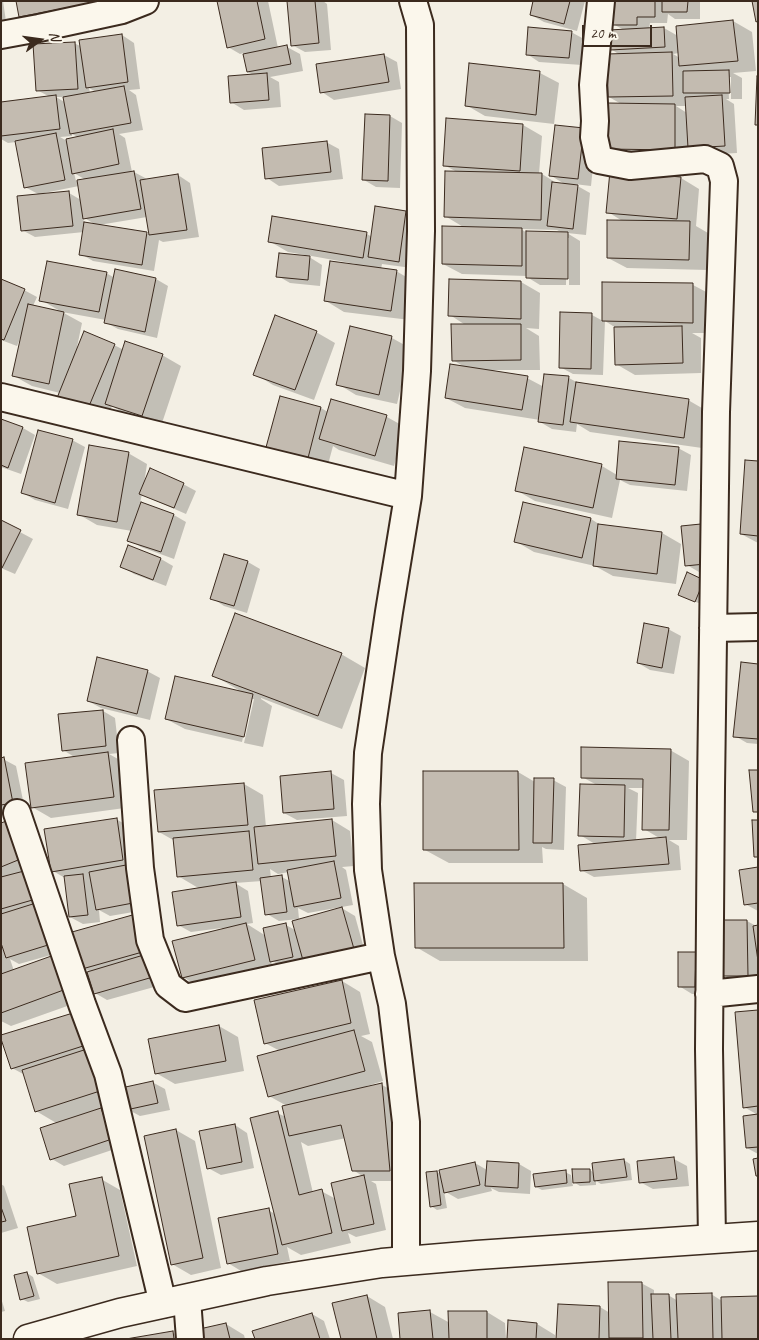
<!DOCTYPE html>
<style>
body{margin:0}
#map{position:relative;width:759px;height:1340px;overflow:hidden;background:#f3efe4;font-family:Caveat,sans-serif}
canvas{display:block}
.frame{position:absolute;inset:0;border:2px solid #3b2a1e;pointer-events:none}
.north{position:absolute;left:15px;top:15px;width:50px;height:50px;-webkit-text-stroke:4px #fbf7ec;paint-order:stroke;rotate:76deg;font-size:14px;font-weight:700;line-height:20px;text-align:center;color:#3b2a1e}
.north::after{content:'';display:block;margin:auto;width:18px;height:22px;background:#3b2a1e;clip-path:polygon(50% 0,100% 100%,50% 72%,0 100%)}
.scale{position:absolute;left:582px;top:25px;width:70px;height:22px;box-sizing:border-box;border:2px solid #3b2a1e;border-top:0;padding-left:6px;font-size:15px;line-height:18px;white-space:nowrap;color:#3b2a1e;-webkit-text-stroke:4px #fbf7ec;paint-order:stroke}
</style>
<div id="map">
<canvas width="759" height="1340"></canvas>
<div class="frame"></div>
<div class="north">N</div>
<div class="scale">20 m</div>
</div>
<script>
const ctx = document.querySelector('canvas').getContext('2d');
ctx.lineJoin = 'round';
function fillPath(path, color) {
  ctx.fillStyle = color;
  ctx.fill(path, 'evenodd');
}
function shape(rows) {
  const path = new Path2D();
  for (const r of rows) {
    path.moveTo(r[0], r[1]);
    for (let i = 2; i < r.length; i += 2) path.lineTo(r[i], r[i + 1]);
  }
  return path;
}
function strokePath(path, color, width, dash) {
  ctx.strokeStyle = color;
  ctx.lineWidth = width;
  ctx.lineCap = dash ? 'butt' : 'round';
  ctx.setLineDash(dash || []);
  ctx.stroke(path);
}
fillPath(shape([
 [1,1,3,1,8,35,1,36],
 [17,1,124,1,39,27,20,16],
 [218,1,268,1,278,48,287,47,300,54,303,71,270,77,279,82,281,107,244,110,231,102,255,76,248,72,244,53,240,54,228,47],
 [288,1,323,1,327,4,331,50,305,52,292,45],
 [535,1,585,1,577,31,544,22,531,15],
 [613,1,700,1,700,19,675,19,668,14,667,23,650,23,649,29,664,28,678,36,677,27,733,21,752,32,756,71,733,73,742,78,742,99,726,99,734,104,737,153,626,159,607,148,623,105,609,97,620,55,611,49,624,30,613,24],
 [679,53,680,58,673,54],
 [728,77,731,77,731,99,729,99],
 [676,106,687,106,687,113],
 [571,32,584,39,582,65,539,62,527,54],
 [122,35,134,43,140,89,129,90,136,95,143,130,119,134,125,138,132,172,134,172,147,179,178,175,190,183,199,237,163,242,159,240,154,271,93,261,81,254,84,232,35,237,22,230,40,195,25,187,16,142,8,143,1,139,1,103,50,97,37,90,74,43,82,47],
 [89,88,96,92,90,93],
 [56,97,65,97,66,103],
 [72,134,78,137,67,141,60,137,72,136],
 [74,173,86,180,76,181],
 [79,186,81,200,69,193,45,195,44,193],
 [83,217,96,225,84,223],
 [147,217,150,235,146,233,99,225],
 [384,55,397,62,401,89,334,100,322,92,317,65],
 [471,64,540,73,559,83,554,124,485,116,466,105],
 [1,74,2,99,1,99],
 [390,116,402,123,400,188,376,187,364,180],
 [523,125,542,136,539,174,542,174,558,184,566,185,550,175,556,126,596,137,591,186,574,184,590,193,586,235,567,233,580,241,580,285,540,285,527,277,527,276,462,274,443,264,465,228,445,216,457,172,444,165],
 [521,229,557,230,563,233,527,233],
 [567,238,569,238,569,285,566,285],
 [326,142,339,149,343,179,279,186,267,178],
 [681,178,699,189,696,226,708,233,708,270,627,268,608,258,624,222,608,212],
 [406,212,418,219,412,268,382,264,381,269,396,271,415,282,410,320,344,312,326,301,356,266,356,264,306,255,322,265,320,286,290,283,278,276,304,257,305,255,288,252,269,241,367,234,372,237],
 [106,273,115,278,156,279,168,286,157,338,118,329,105,322,106,320,62,312,82,323,77,347,114,345,124,350,162,355,181,366,161,426,125,414,112,406,106,420,60,393,32,386,14,376,22,337,21,336,17,346,1,340,1,280,24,290,37,297,33,306,60,311,41,300],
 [451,280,521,282,540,293,539,329,526,328,539,336,540,370,491,370,527,378,544,387,569,378,580,384,688,400,707,411,702,448,590,432,577,424,576,432,552,429,540,422,540,420,465,408,446,398,466,368,453,360,467,326,450,315],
 [693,285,712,295,711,333,692,333,701,338,701,373,635,375,616,364,616,328,605,321,603,375,573,374,560,367,561,314,592,315,603,321],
 [316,332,335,343,314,400,273,385,255,374],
 [392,338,410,348,397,404,356,395,338,384],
 [280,397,321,408,328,412,332,400,387,417,405,427,394,466,339,450,333,446,326,472,285,461],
 [1,420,23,428,35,435,21,474,1,467],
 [72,440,85,447,68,509,35,500,23,493],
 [525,448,602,466,617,475,678,448,691,455,687,491,630,485,620,480,612,518,535,501,516,490],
 [128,453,147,464,144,484,183,484,196,491,186,514,154,500,142,494,140,503,174,515,186,522,174,559,141,547,129,540,132,531,97,525,78,514],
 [758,463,758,543,741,534],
 [591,519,602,526,662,533,681,544,676,584,613,576,595,566,534,552,515,541],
 [1,522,33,539,15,574,1,568],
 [701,525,714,532,717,571,699,572,687,565,683,527],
 [129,547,161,559,173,566,166,586,134,574,121,566],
 [225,555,248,562,260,569,247,613,224,606,212,598],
 [704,581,701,604,686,598],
 [668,629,681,636,674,674,650,670,638,663],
 [341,654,365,668,342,729,261,698,261,699,272,706,263,747,244,743,254,699,251,699,242,742,185,729,166,719,242,692,213,675],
 [758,665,758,744,747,743,735,736],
 [147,671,160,678,150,720,101,708,88,701],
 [103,711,115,718,119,753,109,754,127,764,132,807,51,818,32,807,76,758,63,750],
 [670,750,689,761,687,840,669,840,679,846,681,870,594,877,581,870,595,844,580,835,597,785,582,777],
 [628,788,644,788,644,829,661,839,636,841,638,793],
 [1,759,3,759,16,766,25,810,1,815],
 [518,772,535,782,553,780,566,787,564,850,546,849,542,847,543,863,449,863,425,850],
 [331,773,344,780,347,816,297,820,284,813],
 [244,784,263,795,266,827,332,820,350,831,354,866,342,867,346,870,353,905,308,913,298,908,299,919,279,921,267,914,262,881,235,883,248,891,253,923,247,924,266,936,286,925,295,930,340,909,340,907,355,916,366,956,284,968,271,960,273,970,201,988,183,977,222,930,222,928,191,932,178,925,200,889,178,876,175,841,159,832],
 [270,869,278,874,289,872,291,882,282,877,271,878],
 [116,819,135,830,145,910,110,916,99,910,100,922,83,924,70,917,65,878,53,871],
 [1,825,41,868,87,999,11,1026,1,1021],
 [51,955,52,957,14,971,10,959,19,964],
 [758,869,758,911,745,904],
 [416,884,563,884,587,898,588,961,440,961,416,947],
 [136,915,165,984,107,1000,95,993,91,972,83,968],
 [747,921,758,927,758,983,737,983,724,975],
 [695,954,708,961,708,994,692,994,679,986],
 [342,981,360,992,370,1034,361,1036,372,1042,383,1081,367,1086,367,1088,382,1085,401,1095,408,1181,371,1181,376,1184,386,1230,356,1237,348,1233,351,1243,301,1255,287,1247,290,1261,241,1271,228,1263,268,1210,275,1214,277,1113,286,1117,287,1106,269,1096,280,1051,265,1043],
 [346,1138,353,1170,364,1177,336,1199,321,1191,313,1193,301,1142,308,1146],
 [758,1011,758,1115,744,1107],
 [73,1014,118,1102,99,1108,114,1117,124,1146,64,1166,52,1159,58,1124,36,1111,25,1075,12,1068],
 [219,1026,238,1037,244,1071,175,1084,156,1073],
 [152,1082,165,1089,170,1110,140,1116,127,1109],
 [758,1116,758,1154,747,1148],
 [235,1125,247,1133,254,1168,221,1175,208,1168],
 [176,1130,195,1141,221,1268,191,1275,172,1264],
 [674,1159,687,1166,689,1186,653,1189,640,1182],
 [624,1160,630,1164,632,1180,601,1184,596,1181,596,1185,580,1186,572,1181,573,1186,542,1190,536,1187,565,1172,571,1175,572,1181,574,1181,590,1170,594,1173],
 [475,1163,487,1170,519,1164,531,1171,530,1194,499,1192,491,1188,492,1191,458,1199,444,1191,447,1208,437,1210,431,1206,437,1172,442,1175],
 [101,1179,120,1190,137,1266,57,1284,38,1273,77,1217],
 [1,1184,4,1186,18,1228,1,1233],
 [27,1273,33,1277,40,1299,28,1302,22,1299],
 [641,1283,654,1290,654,1296,668,1295,678,1301,711,1294,722,1301,758,1339,558,1339,600,1307,610,1313],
 [367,1296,385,1307,393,1339,342,1339],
 [1,1298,5,1311,1,1312],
 [430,1312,450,1323,487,1312,505,1323,506,1339,402,1339,400,1314],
 [312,1314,324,1321,330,1339,256,1339],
 [226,1324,244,1335,245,1339,199,1339],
 [537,1324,555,1335,555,1339,508,1339],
 [172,1332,184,1339,134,1339]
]), '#0003');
const building = shape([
 [16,1,102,1,19,17,16,1],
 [217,1,257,1,265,39,227,48,217,1],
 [287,1,315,1,319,43,291,46,287,1],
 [533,1,570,1,564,24,530,15,533,1],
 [612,1,655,1,655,17,637,17,637,25,612,25,612,1],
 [662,1,688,1,687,12,662,12,662,1],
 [752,1,758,1,758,21,756,22,752,1],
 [733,20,738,61,679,66,676,26,733,20],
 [528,27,572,31,569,58,526,55,528,27],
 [664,27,665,47,610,50,609,30,664,27],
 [122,34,128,82,86,88,79,40,122,34],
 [75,42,78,89,36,91,33,44,75,42],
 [287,45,291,64,247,72,243,54,287,45],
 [672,52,673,96,608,97,607,54,672,52],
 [384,54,389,82,320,93,316,64,384,54],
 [469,63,540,71,536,115,465,106,469,63],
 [729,70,730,93,683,93,683,71,729,70],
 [267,73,269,100,230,103,228,76,267,73],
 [757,76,758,76,758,125,755,125,757,76],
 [124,86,131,123,70,134,63,97,124,86],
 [56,95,60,129,1,136,1,102,56,95],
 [722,95,725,146,688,148,685,97,722,95],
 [606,103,675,104,675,150,606,149,606,103],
 [365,114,390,115,388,181,362,180,365,114],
 [446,118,523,124,520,171,443,166,446,118],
 [555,125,584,128,578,179,549,176,555,125],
 [113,129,119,164,72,174,66,139,113,129],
 [56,133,65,180,24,188,15,141,56,133],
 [327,141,331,172,265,179,262,148,327,141],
 [134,171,141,209,83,219,77,180,134,171],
 [445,171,542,173,541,220,444,217,445,171],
 [610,171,681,177,677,219,606,213,610,171],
 [178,174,187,230,149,235,140,180,178,174],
 [552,182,578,185,573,229,547,226,552,182],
 [69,191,73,226,21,231,17,196,69,191],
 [375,206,406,211,399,262,368,257,375,206],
 [272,216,367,232,363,258,268,242,272,216],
 [607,220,690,221,689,260,607,258,607,220],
 [84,222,147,232,142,265,79,255,84,222],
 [442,226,522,228,522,266,442,264,442,226],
 [526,231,568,232,568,279,526,278,526,231],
 [279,253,310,256,308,280,276,277,279,253],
 [47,261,107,272,99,312,39,301,47,261],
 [330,261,397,270,391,311,324,301,330,261],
 [115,269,156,278,145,332,104,323,115,269],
 [1,279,25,289,4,340,1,339,1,279],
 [449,279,521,281,521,319,448,316,449,279],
 [602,282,693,283,693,323,602,321,602,282],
 [28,304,64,312,49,384,12,376,28,304],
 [560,312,592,313,591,369,559,368,560,312],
 [275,315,317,331,295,390,253,375,275,315],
 [451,324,521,324,521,360,452,361,451,324],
 [350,326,392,336,379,395,336,385,350,326],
 [682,326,683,363,615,365,614,327,682,326],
 [84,331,115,344,87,411,57,398,84,331],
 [125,341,163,354,142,416,105,404,125,341],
 [450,364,528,376,522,410,445,398,450,364],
 [544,374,569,376,563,425,538,422,544,374],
 [576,382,689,399,684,438,570,422,576,382],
 [280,396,321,407,307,462,265,451,280,396],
 [331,399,387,415,375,456,319,439,331,399],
 [1,419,23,427,8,468,1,465,1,419],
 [38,430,73,439,55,503,21,493,38,430],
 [619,441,679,447,675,485,616,479,619,441],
 [89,445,129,452,117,522,77,515,89,445],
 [524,447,602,464,593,508,515,491,524,447],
 [745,460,758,461,758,536,740,534,745,460],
 [150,468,184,483,174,508,139,494,150,468],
 [141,502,174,514,161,552,127,541,141,502],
 [523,502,591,518,582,558,514,542,523,502],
 [1,520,21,530,2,568,1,568,1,520],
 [598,524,662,532,657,574,593,566,598,524],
 [701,524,705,564,685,566,681,526,701,524],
 [128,545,161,558,153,580,120,567,128,545],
 [224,554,248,561,234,606,210,599,224,554],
 [687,572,704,580,695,602,678,595,687,572],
 [235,613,342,653,318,716,212,676,235,613],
 [644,623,669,628,662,668,637,663,644,623],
 [97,657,148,670,137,714,87,701,97,657],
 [741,662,758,664,758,739,733,737,741,662],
 [175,676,253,694,244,737,165,719,175,676],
 [103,710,106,746,62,751,58,714,103,710],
 [581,747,671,749,669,830,642,830,643,779,581,778,581,747],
 [108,752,114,797,31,808,25,763,108,752],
 [4,757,13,803,1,805,1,758,4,757],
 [749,770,758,770,758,812,753,812,749,770],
 [331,771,334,809,283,813,280,776,331,771],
 [423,771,518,771,519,850,423,850,423,771],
 [534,778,554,778,552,843,533,843,534,778],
 [244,783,248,825,158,832,154,790,244,783],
 [580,784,625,785,624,837,578,836,580,784],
 [117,818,123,860,51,872,44,829,117,818],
 [332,819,336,856,258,864,254,827,332,819],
 [9,820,23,858,1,867,1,823,9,820],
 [752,820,758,820,758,857,754,857,752,820],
 [249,831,253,870,177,877,173,838,249,831],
 [666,837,669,864,580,871,578,845,666,837],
 [334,861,341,898,294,907,287,870,334,861],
 [126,865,133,903,96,910,89,872,126,865],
 [758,867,758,903,744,905,739,870,758,867],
 [28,870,36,899,1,909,1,877,28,870],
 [83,874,88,915,69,917,64,876,83,874],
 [282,875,287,912,265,915,260,878,282,875],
 [236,882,241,917,177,926,172,892,236,882],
 [414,883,563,883,564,948,415,948,414,883],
 [36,903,48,945,6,958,1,943,1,914,36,903],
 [342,907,354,949,304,964,292,921,342,907],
 [136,914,146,951,82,969,72,932,136,914],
 [722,920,747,920,748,976,723,976,722,920],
 [246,923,255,960,182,978,172,941,246,923],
 [286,923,293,957,270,962,263,928,286,923],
 [758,925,758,961,753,926,758,925],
 [678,952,696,952,695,987,678,987,678,952],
 [57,954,69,988,1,1013,1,974,57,954],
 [147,954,153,977,94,994,87,972,147,954],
 [342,980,351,1023,264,1044,254,1000,342,980],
 [758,1010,758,1106,743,1108,735,1012,758,1010],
 [73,1013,83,1046,11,1069,1,1039,1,1035,73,1013],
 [219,1025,226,1061,155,1074,148,1039,219,1025],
 [354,1030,365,1071,268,1097,257,1056,354,1030],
 [87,1049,100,1091,35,1112,22,1070,87,1049],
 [153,1081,158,1103,126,1110,121,1088,153,1081],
 [382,1083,390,1171,352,1171,341,1125,289,1136,282,1106,382,1083],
 [101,1108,112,1139,50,1160,40,1128,101,1108],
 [278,1111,299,1195,322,1189,332,1233,282,1245,250,1118,278,1111],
 [758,1114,758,1147,746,1148,743,1116,758,1114],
 [235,1124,242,1162,207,1169,199,1131,235,1124],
 [176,1129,203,1258,171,1265,144,1136,176,1129],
 [674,1157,677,1179,639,1183,637,1161,674,1157],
 [758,1158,758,1176,756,1176,753,1159,758,1158],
 [624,1159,627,1177,594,1181,592,1163,624,1159],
 [487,1161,519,1163,518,1188,485,1186,487,1161],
 [475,1162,480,1185,444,1193,439,1170,475,1162],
 [572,1169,590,1169,590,1182,573,1183,572,1169],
 [566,1170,567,1183,535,1187,533,1174,566,1170],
 [437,1171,441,1205,430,1207,426,1172,437,1171],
 [364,1175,374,1224,342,1231,331,1183,364,1175],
 [102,1177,119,1256,37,1274,27,1227,76,1216,69,1184,102,1177],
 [1,1207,6,1221,1,1222,1,1207],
 [269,1208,278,1254,227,1264,218,1218,269,1208],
 [27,1272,34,1296,20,1300,14,1275,27,1272],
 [608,1282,642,1282,643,1338,609,1338,608,1282],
 [712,1293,713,1339,678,1339,676,1294,712,1293],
 [651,1294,669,1294,671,1339,653,1339,651,1294],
 [367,1295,377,1339,341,1339,332,1303,367,1295],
 [758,1296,758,1339,722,1339,721,1297,758,1296],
 [558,1304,600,1306,599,1339,556,1339,558,1304],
 [430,1310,433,1339,400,1339,398,1313,430,1310],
 [448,1311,487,1311,487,1339,449,1339,448,1311],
 [312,1313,320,1339,255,1339,252,1331,312,1313],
 [508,1320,537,1323,536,1339,507,1339,508,1320],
 [226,1323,230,1339,198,1339,195,1330,226,1323],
 [173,1331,174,1339,126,1339,173,1331]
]);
fillPath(building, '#c3bbb0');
strokePath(building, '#3b2a1e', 1);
const minor = shape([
 [601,1,593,85,595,121,594,137,599,160,630,166,705,159,720,166,724,181,716,412,711,788,709,1049,712,1239],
 [1,35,39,28,122,10,145,1],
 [1,397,408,496],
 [713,628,758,627],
 [131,740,140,868,150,940,168,985,185,998,381,956],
 [17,813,82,1004,108,1074,163,1304],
 [709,994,758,989],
 [406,1261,406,1122,392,1004,381,956,368,870,366,804,368,753,389,612,408,496,417,371,421,231,420,25,413,1],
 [187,1299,190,1339]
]);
const tertiary = shape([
 [28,1339,120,1313,267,1281,382,1263,477,1255,758,1236]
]);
strokePath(minor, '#3b2a1e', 30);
strokePath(tertiary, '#3b2a1e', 31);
strokePath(minor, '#fbf7ec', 26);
strokePath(tertiary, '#fbf7ec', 28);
</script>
